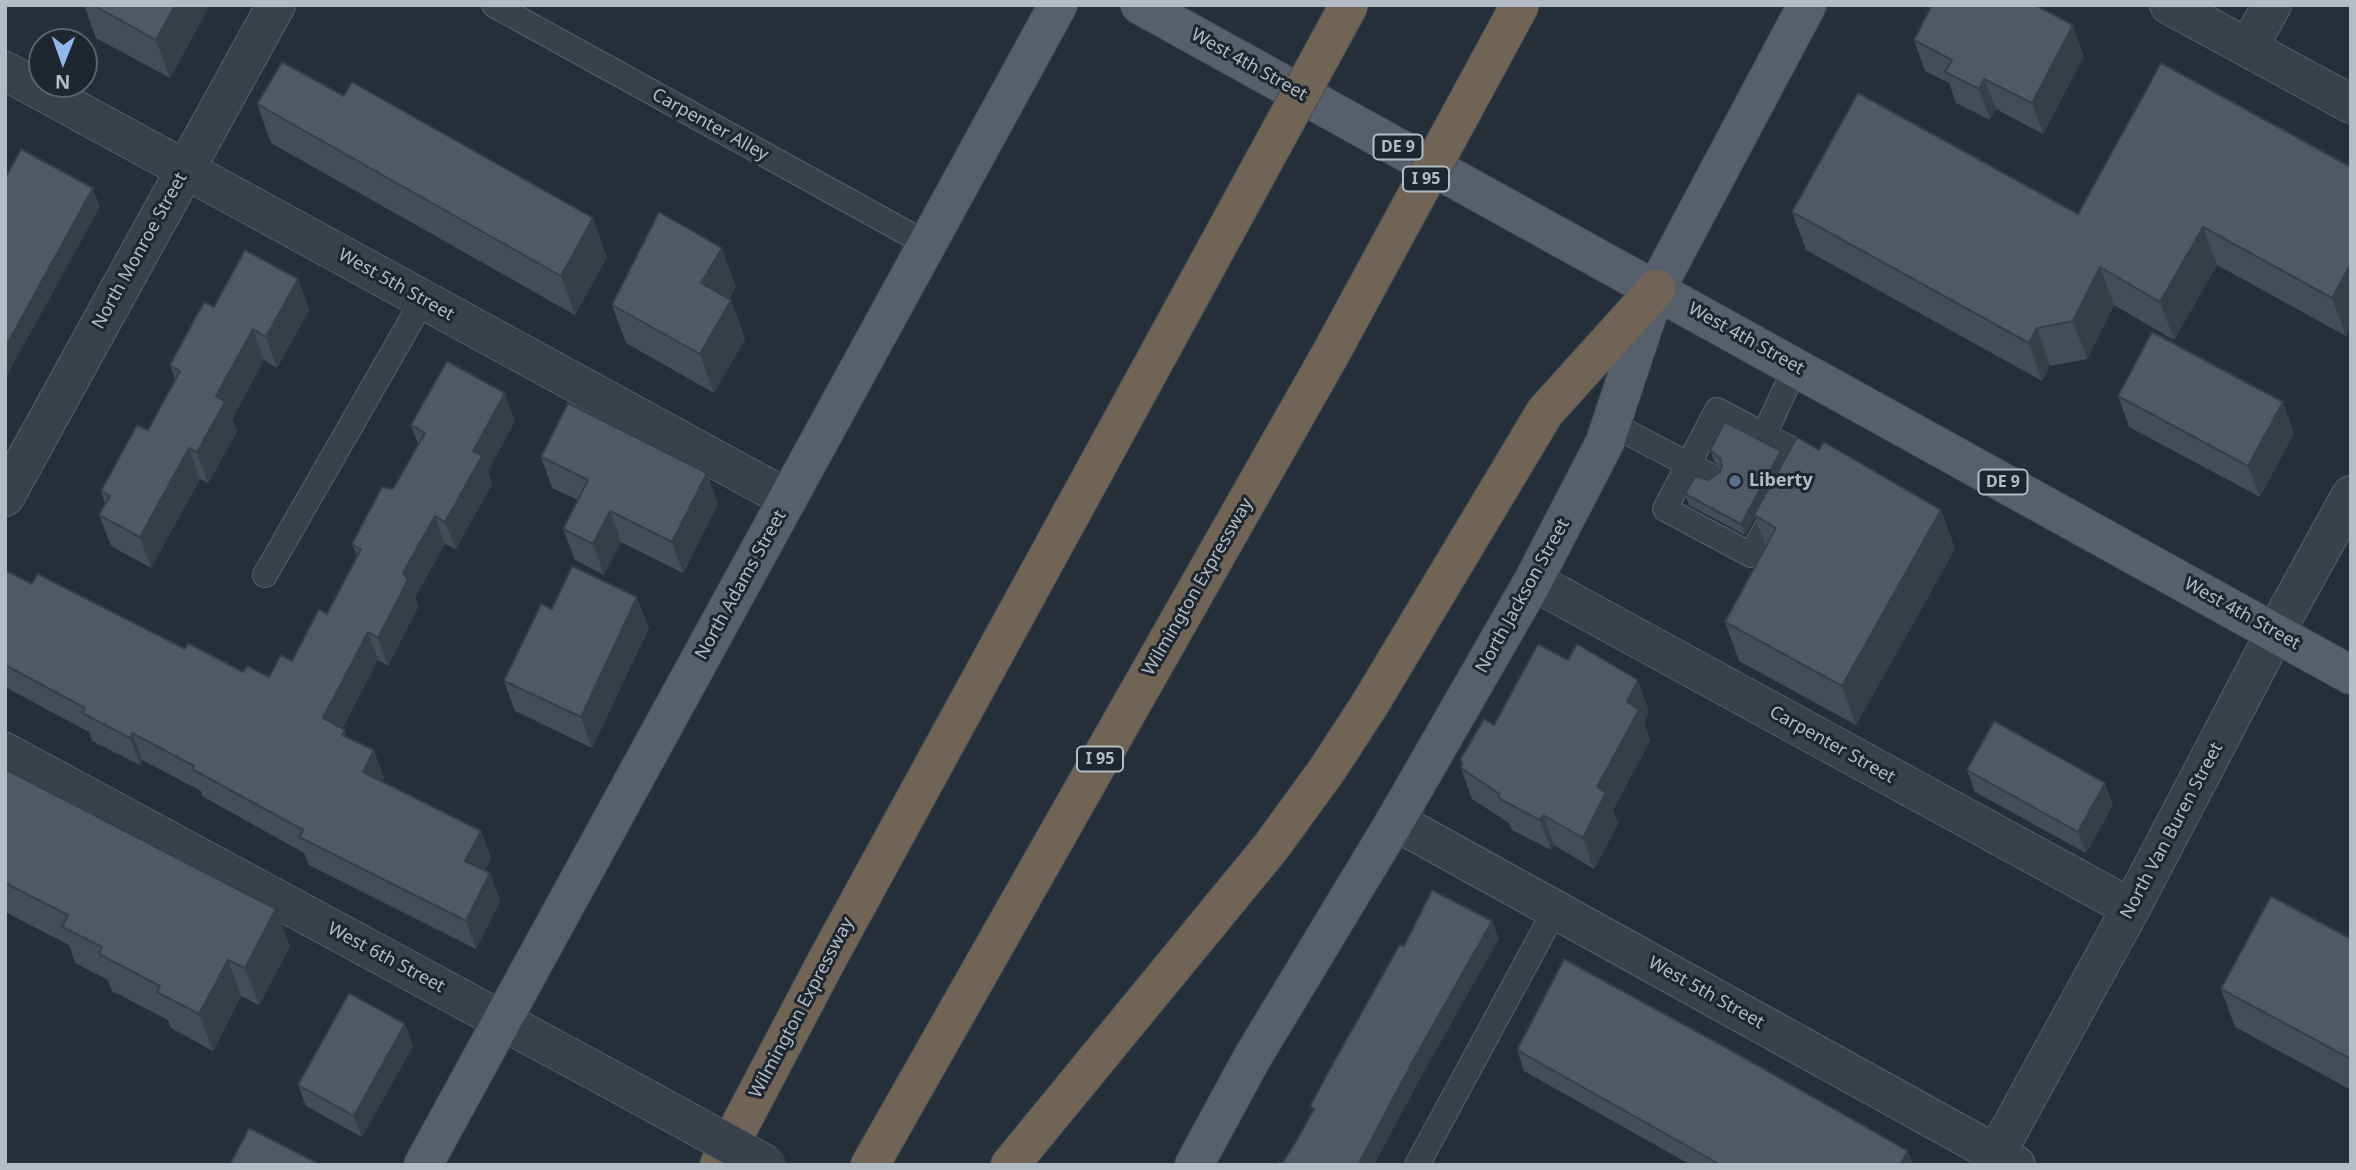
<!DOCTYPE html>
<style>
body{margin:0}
#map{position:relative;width:2356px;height:1170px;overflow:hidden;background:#252f3a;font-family:"Noto Sans",sans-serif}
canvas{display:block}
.frame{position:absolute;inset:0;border:7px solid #b4bcc6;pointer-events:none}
.north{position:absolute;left:28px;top:28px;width:70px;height:70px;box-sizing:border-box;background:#1e262f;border:2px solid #5a626b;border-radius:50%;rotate:181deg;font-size:19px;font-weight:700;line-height:28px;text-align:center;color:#b4bcc6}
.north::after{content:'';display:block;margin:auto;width:24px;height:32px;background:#91b9ed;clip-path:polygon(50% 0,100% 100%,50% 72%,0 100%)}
</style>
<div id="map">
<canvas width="2356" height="1170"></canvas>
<div class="frame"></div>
<div class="north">N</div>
</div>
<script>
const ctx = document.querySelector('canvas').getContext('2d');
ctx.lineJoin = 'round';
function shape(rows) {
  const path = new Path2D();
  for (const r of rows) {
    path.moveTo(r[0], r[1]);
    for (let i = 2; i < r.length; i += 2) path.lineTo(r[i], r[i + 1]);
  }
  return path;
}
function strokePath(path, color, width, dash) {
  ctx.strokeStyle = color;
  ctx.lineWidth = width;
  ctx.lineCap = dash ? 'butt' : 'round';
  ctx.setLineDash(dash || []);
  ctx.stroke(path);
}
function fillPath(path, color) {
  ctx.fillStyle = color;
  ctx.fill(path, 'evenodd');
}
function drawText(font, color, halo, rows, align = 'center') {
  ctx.font = font + ' "Noto Sans",sans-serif';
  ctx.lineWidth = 6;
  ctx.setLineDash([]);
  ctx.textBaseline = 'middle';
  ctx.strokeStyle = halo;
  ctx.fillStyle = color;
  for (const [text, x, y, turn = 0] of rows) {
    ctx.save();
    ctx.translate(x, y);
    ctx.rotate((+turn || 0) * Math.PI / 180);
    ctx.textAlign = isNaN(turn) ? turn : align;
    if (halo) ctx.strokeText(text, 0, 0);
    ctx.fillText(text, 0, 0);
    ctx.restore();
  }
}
const service = shape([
 [494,5,927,244],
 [1611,424,1711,476],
 [1764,435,1805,456,1797,471],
 [1777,509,1751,555,1665,509,1717,410,1764,435,1796,366],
 [265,575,423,300],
 [1417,1165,1555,910]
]);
const minor = shape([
 [2169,5,2351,104],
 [2248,48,2272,5],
 [5,71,788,499],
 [5,497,276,5],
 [1533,581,2131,908],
 [5,752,621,1085],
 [1395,821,2016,1165],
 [1990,1165,2131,908,2275,633,2351,495]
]);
const primary = shape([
 [1140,5,2351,675],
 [423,1165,1058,5],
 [1194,1165,1252,1058,1395,821,1533,581,1605,442,1656,289,1807,5]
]);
const motorway = shape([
 [719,1165,828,958,1199,280],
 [870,1165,1331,353],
 [1010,1165,1271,847,1327,770,1370,704,1545,412,1656,289]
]);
strokePath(service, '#575f68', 26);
strokePath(minor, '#575f68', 40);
strokePath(primary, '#424a53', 40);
strokePath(motorway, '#444c55', 40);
strokePath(service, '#39414a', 24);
strokePath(minor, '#39414a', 38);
strokePath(primary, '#57606a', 38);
strokePath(motorway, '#6f6456', 38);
const minorBridge = shape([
 [621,1085,767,1165]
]);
const motorwayBridge = shape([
 [1199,280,1349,5],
 [1331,353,1520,5]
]);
strokePath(minorBridge, '#575f68', 40, []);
strokePath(motorwayBridge, '#444c55', 40, []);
strokePath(minorBridge, '#39414a', 38);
strokePath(motorwayBridge, '#6f6456', 38);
fillPath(shape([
 [84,5,210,5,170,78,96,38],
 [1914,40,2084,56,2043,134,1996,109,1990,120,1956,103,1949,83,1925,71],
 [257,104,607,257,575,315,271,143],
 [2351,167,2351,327,2346,336,2217,265,2174,340,2114,305,2087,359,2050,366,2042,381,1806,250,1792,212,2078,214],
 [298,279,309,310,277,368,264,360,232,419,237,432,208,483,200,479,151,568,111,546,99,515,105,504,101,491,148,430,175,380,170,365,214,307],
 [736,287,729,299,731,300,745,339,714,393,626,343,612,305],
 [2118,396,2294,433,2260,497,2129,427],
 [515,421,488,471,492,484,456,549,445,544,415,597,418,607,388,666,378,660,342,729,347,737,384,778,382,782,481,831,491,858,485,871,490,873,500,901,476,949,309,865,304,853,202,796,201,791,142,760,140,765,92,741,89,732,5,687,5,575,32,584,243,672,269,677,292,661,327,614,357,557,352,544,393,489,418,444,411,425],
 [1710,450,1781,451,1784,461,1819,450,1941,510,1955,549,1856,725,1739,661,1725,622,1766,547,1755,517,1745,535,1689,505,1685,494,1720,472,1721,467,1714,461],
 [541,457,718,504,683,573,621,542,604,575,575,560,563,529,578,500,552,488],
 [552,609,649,628,592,748,515,711,504,681],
 [1649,711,1644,722,1650,741,1613,810,1618,824,1594,869,1554,845,1551,850,1512,830,1509,823,1472,799,1461,768,1462,765,1460,760,1494,725],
 [5,769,290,946,259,1005,241,996,213,1051,171,1028,168,1020,112,991,108,980,75,963,69,945,5,912],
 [1967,770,2113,805,2086,853,1975,792],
 [2351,939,2351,1090,2235,1027,2221,989],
 [405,1024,413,1046,362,1137,306,1106,298,1085],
 [1517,1050,1913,1165,1691,1165,1524,1071]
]), '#434d57');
fillPath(shape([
 [175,5,210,5,170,78,156,40],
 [2073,25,2084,56,2043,134,2032,103],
 [1984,79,1996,109,1990,120,1979,89],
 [93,188,100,207,5,379,5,348],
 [593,218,607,257,575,315,561,276],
 [2203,227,2217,265,2174,340,2160,302],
 [722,248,736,287,716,322,701,283],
 [2351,264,2351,327,2346,336,2332,298],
 [2100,267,2114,305,2087,359,2073,321],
 [298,279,309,310,277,368,266,337],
 [731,300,745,339,714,393,700,354],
 [2037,328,2050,366,2042,381,2029,343],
 [253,329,264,360,232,419,237,432,208,483,197,452,216,396],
 [505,393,515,421,488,471,492,484,456,549,445,522,473,451],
 [2283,402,2294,433,2260,497,2248,466],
 [189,448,200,479,151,568,140,537],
 [1781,451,1785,462,1745,535,1741,524],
 [707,473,718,504,683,573,672,542],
 [1941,510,1955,549,1856,725,1842,686],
 [610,511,621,542,604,575,593,544],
 [435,516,445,544,415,597,418,607,388,666,378,638,403,573],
 [637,597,649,628,592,748,581,717],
 [368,632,378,660,333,745,323,718],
 [1638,680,1649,711,1644,722,1650,741,1613,810,1618,824,1594,869,1583,838,1597,787,1627,702],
 [132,733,142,760,140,765,130,738],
 [374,750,384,778,373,800,363,772],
 [2105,783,2113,805,2086,853,2078,832],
 [1543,815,1554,845,1551,850,1540,820],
 [481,831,491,858,475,889,465,861],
 [490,873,500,901,476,949,466,921],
 [276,909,290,946,259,1005,245,968],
 [1492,921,1499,939,1421,1077,1374,1165,1358,1165,1414,1059],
 [228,960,241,996,213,1051,199,1014],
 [405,1024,413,1046,362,1137,354,1116],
 [1908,1151,1913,1165,1900,1165]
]), '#373e47');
const building = shape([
 [93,5,175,5,156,40,93,5],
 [1932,5,2035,5,2073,25,2032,103,1984,79,1979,89,1945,72,1952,60,1914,40,1932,5],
 [282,62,344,96,352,82,593,218,561,276,257,104,282,62],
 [2161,63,2351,167,2351,264,2332,298,2203,227,2160,302,2100,267,2073,321,2037,328,2029,343,1792,212,1858,93,2078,214,2161,63],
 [21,149,93,188,5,348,5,179,21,149],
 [659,212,722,248,701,283,731,300,700,354,612,305,659,212],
 [245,250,298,279,266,337,253,329,216,396,225,402,197,452,189,448,140,537,99,515,110,496,101,491,137,425,148,430,180,371,170,365,204,302,214,307,245,250],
 [2152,332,2283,402,2248,466,2118,396,2152,332],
 [447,361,505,393,473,451,482,456,445,522,435,516,403,573,408,580,378,638,368,632,323,718,345,730,342,735,374,750,363,772,481,831,465,861,490,873,466,921,299,837,303,830,192,769,194,766,132,733,130,738,82,713,85,708,5,665,5,575,7,571,32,584,38,574,185,649,188,643,243,672,247,666,269,677,281,655,292,661,319,609,327,614,361,549,352,544,382,487,393,489,425,433,411,425,447,361],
 [568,403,707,473,672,542,610,511,593,544,563,529,588,480,541,457,568,403],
 [1725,422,1781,451,1741,524,1685,494,1695,476,1708,480,1720,472,1722,465,1720,458,1710,450,1725,422],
 [1797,437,1819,450,1824,442,1941,510,1842,686,1725,622,1776,528,1754,515,1797,437],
 [572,566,637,597,581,717,504,681,541,604,552,609,572,566],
 [1538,644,1568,660,1577,644,1638,680,1627,702,1639,710,1597,787,1606,793,1583,838,1543,815,1540,820,1500,799,1498,793,1461,768,1462,763,1460,760,1484,719,1494,725,1538,644],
 [1994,721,2105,783,2078,832,1967,770,1994,721],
 [5,769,276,909,245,968,228,960,199,1014,157,992,160,986,99,954,102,947,62,927,68,915,5,883,5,769],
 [1432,890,1492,921,1414,1059,1358,1165,1278,1165,1279,1162,1282,1164,1298,1138,1314,1109,1310,1106,1335,1060,1400,944,1404,946,1432,890],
 [2271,896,2351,939,2351,1059,2221,989,2271,896],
 [1564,959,1734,1052,1908,1151,1900,1165,1721,1165,1517,1050,1564,959],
 [349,993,405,1024,354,1116,298,1085,349,993],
 [249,1128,321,1165,230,1165,249,1128]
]);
fillPath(building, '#4e5965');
strokePath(building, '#373e47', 2);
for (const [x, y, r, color] of [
 [1735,481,7,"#5c6f8a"]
]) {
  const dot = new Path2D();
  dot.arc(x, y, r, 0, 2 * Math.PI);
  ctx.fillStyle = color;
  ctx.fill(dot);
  strokePath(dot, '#1e262f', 2.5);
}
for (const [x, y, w] of [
 [1398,147,49],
 [1426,179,46],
 [2003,482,49],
 [1100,759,46]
]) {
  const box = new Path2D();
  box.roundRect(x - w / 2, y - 12.5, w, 25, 5);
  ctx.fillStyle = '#1e262f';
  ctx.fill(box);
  strokePath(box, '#b4bcc6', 2);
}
drawText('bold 16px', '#b4bcc6', null, [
 ["DE 9",1398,147],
 ["I 95",1426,179],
 ["DE 9",2003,482],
 ["I 95",1100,759]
]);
drawText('18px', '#b4bcc6', '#1e262f', [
 ["West 4th Street",1249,65,29],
 ["Carpenter Alley",710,125,29],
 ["North Monroe Street",140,251,-61],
 ["West 5th Street",396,285,29],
 ["West 4th Street",1746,339,29],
 ["North Adams Street",741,585,-61],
 ["Wilmington Expressway",1198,587,-60],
 ["North Jackson Street",1523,596,-61],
 ["West 4th Street",2242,614,29],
 ["Carpenter Street",1832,745,29],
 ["North Van Buren Street",2172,831,-62],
 ["West 6th Street",386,958,28],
 ["West 5th Street",1706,993,29],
 ["Wilmington Expressway",802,1008,-62]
]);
drawText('bold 18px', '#b4bcc6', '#1e262f', [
 ["Liberty",1749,481]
], 'left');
</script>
